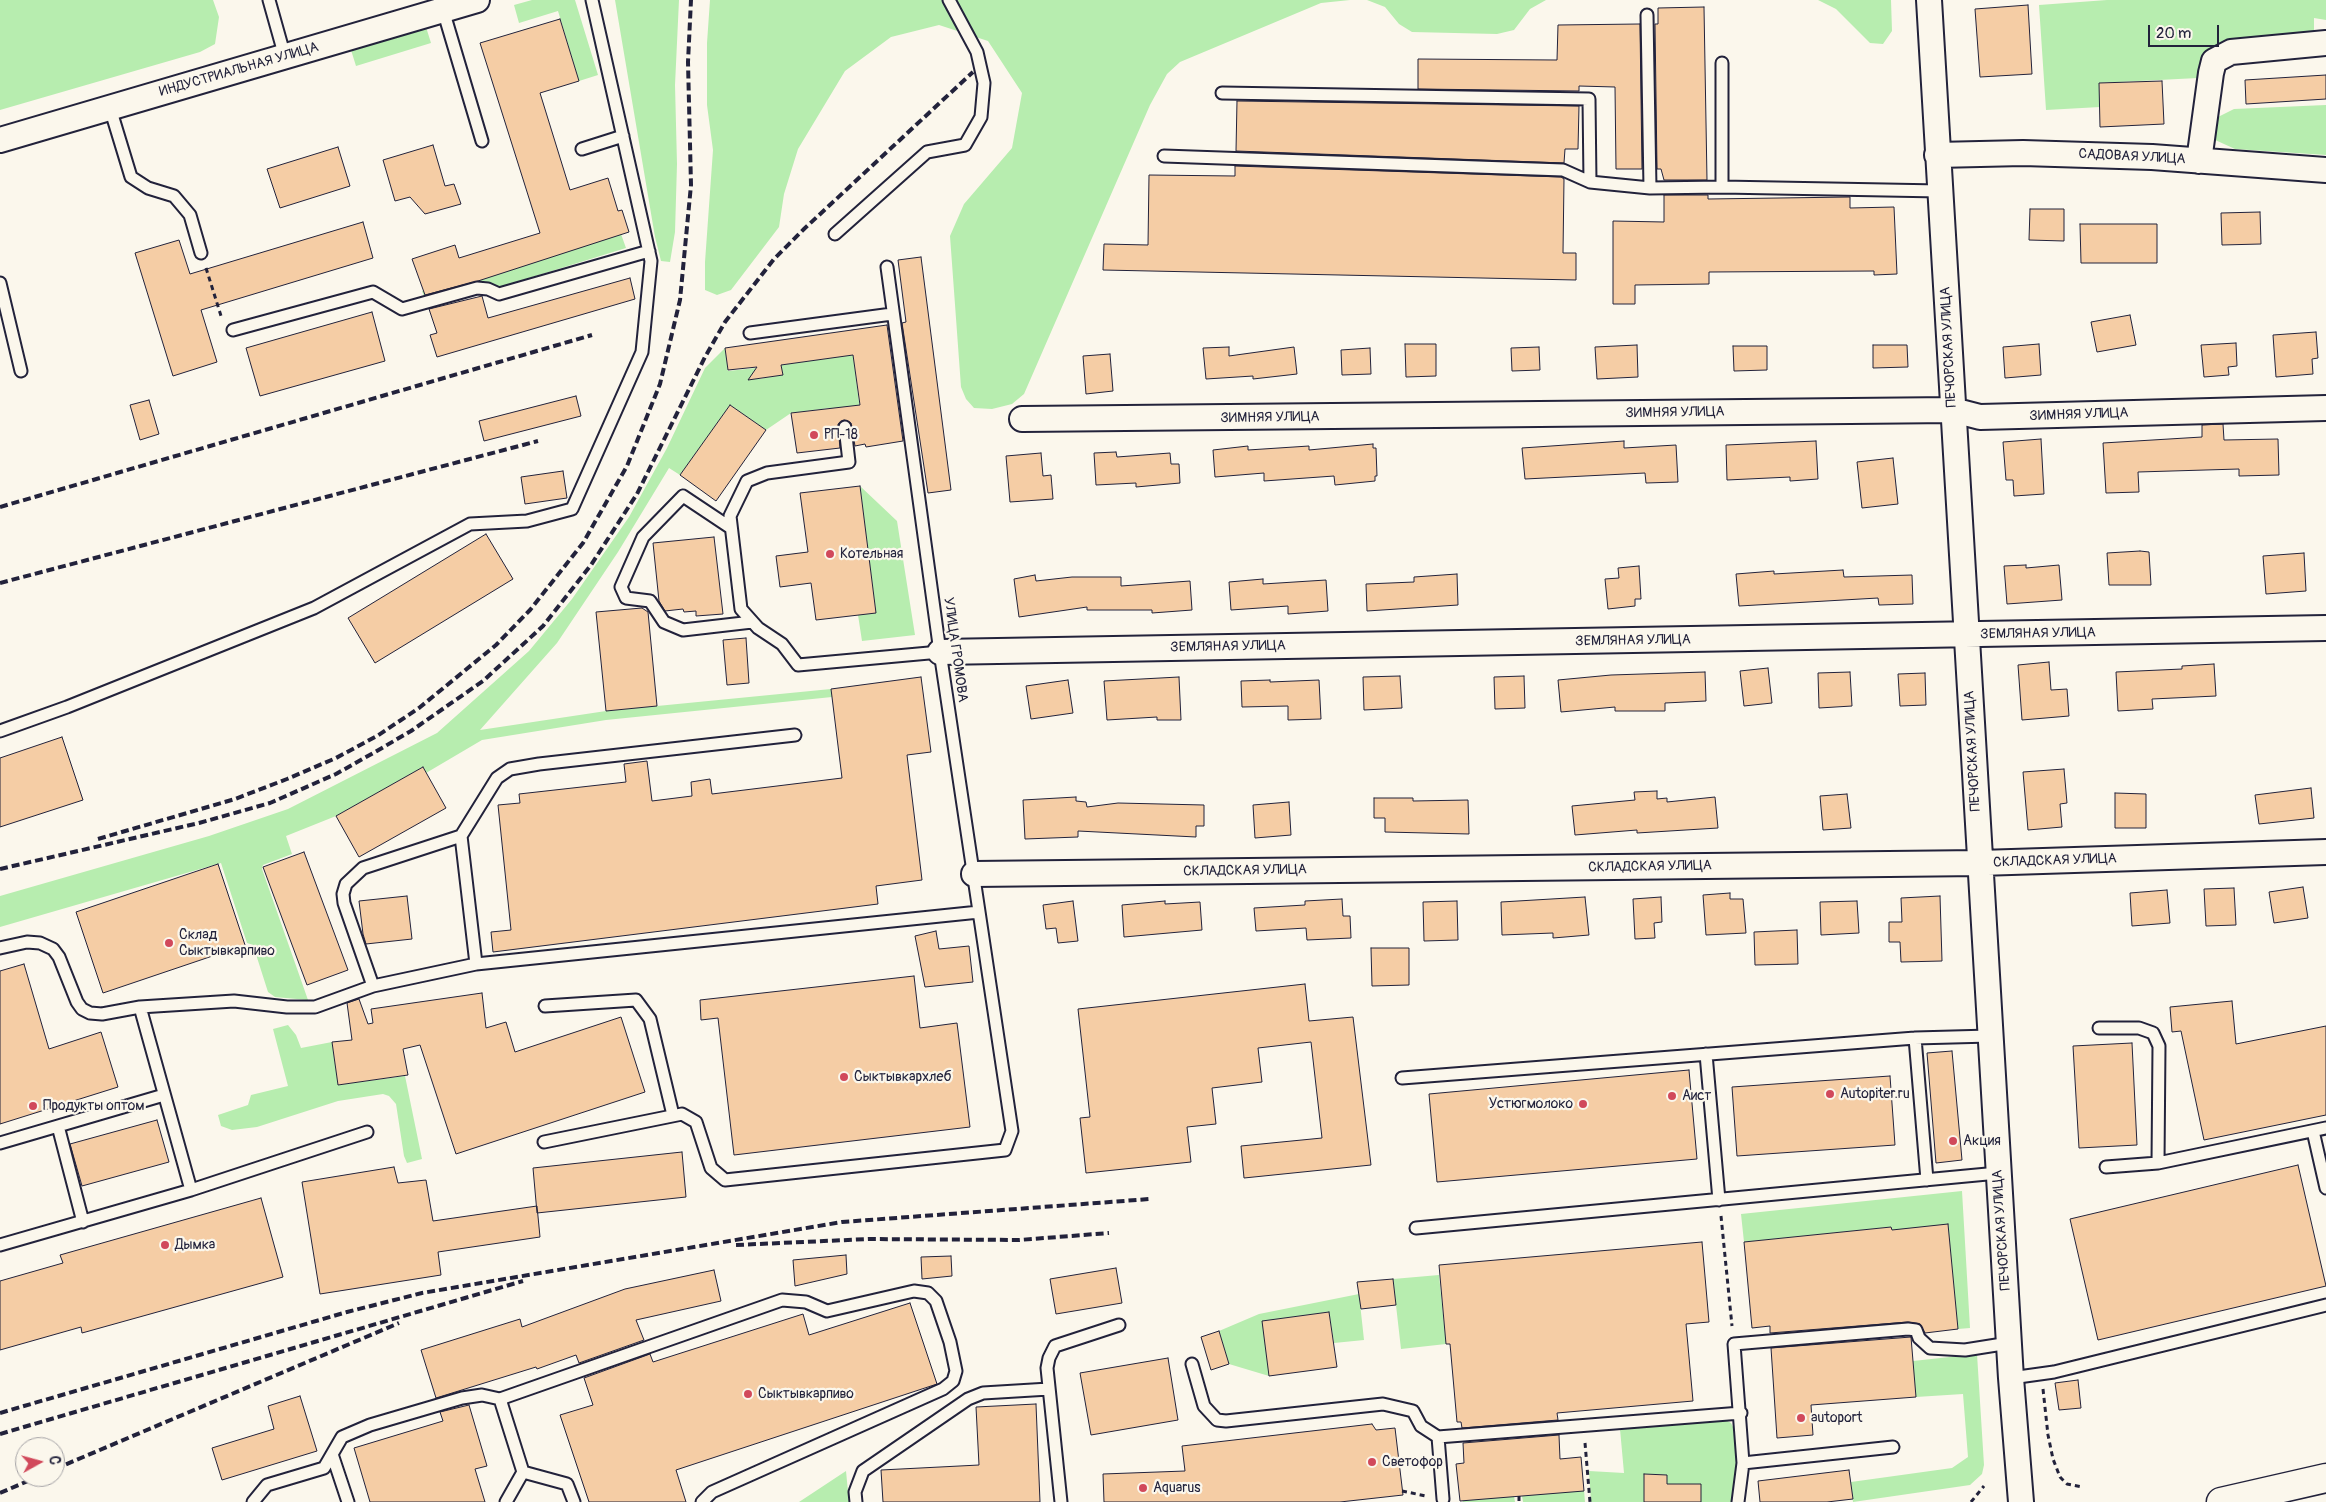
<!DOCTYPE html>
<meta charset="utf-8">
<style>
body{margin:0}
#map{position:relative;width:2326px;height:1502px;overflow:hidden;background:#fbf7ec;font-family:Pangolin,sans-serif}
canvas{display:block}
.north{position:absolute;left:15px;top:1437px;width:50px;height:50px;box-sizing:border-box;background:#fbf7ec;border:1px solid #a4a2a5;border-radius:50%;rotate:83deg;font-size:14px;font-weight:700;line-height:20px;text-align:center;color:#22223b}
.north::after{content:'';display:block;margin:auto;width:18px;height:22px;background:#d1495b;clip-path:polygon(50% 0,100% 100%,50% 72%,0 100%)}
.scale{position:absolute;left:2148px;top:25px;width:71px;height:22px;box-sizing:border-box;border:2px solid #22223b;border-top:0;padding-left:6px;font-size:15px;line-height:18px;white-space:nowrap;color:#22223b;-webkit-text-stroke:4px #fbf7ec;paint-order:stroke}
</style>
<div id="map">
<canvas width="2326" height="1502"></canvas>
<div class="north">С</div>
<div class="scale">20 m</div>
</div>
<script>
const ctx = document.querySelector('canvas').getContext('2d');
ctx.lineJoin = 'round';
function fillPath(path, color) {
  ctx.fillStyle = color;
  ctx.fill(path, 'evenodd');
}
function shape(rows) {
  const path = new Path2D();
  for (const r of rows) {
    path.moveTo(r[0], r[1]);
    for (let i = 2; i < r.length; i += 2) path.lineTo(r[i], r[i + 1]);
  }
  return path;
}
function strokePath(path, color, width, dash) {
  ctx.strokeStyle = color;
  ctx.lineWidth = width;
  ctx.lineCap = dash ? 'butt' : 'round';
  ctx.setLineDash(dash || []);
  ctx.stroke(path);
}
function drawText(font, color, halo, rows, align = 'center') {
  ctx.font = font + ' Pangolin,sans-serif';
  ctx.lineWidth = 4.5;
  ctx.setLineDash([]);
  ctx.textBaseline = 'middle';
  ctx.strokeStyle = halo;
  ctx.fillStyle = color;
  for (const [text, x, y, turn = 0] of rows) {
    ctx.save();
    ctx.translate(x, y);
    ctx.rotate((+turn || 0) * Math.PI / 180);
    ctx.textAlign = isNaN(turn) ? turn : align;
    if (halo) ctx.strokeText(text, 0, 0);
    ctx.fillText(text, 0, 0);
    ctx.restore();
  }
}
fillPath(shape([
 [0,0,213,0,219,17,215,44,200,52,0,110],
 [532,0,575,0,598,75,579,81,558,11,519,23,514,5],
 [615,0,679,0,675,85,677,164,675,232,670,262,661,261,655,237],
 [710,0,1350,0,1321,3,1180,62,1167,74,1150,105,1024,394,1012,404,992,409,974,408,966,399,961,387,950,236,964,204,1012,148,1022,93,988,41,939,25,891,37,845,71,798,149,784,194,779,227,731,290,717,295,705,290,705,262,713,150,707,105,707,43],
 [1367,0,1546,0,1530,9,1514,30,1497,34,1412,32,1399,24,1385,7],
 [1818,0,1891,0,1892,31,1883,44,1870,43,1836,9],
 [2107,0,2326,0,2326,20,2314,18,2314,37,2222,46,2202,56,2198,78,2099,83,2100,107,2046,110,2039,5],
 [426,27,431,43,356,66,351,50],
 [2326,105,2326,155,2235,149,2213,139,2218,117,2234,109],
 [621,234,626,248,500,287,466,286,425,299,422,291,465,277],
 [725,348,728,371,756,368,758,379,782,375,781,365,853,355,861,418,832,422,830,408,791,413,766,430,730,405,680,475,669,468,618,552,557,643,480,730,606,711,831,689,832,697,606,720,482,740,426,773,423,767,336,816,286,836,292,854,263,865,262,869,308,1000,275,997,268,992,253,945,247,943,221,863,0,927,0,896,209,836,288,809,437,733,529,651,572,599,629,517,667,448,705,368],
 [860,486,897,521,915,635,862,641,858,615,876,612],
 [288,1025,296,1035,301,1048,332,1042,338,1085,405,1076,422,1159,407,1163,404,1156,396,1104,389,1096,383,1094,338,1101,257,1127,232,1130,221,1126,218,1115,248,1105,251,1095,288,1086,273,1029],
 [1962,1191,1970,1328,1958,1329,1948,1225,1896,1272,1891,1227,1744,1242,1741,1214],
 [1439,1275,1446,1344,1401,1349,1393,1279],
 [1359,1294,1364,1340,1334,1343,1329,1312,1263,1321,1269,1376,1229,1364,1219,1331,1259,1314],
 [1977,1354,1984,1465,1982,1474,1970,1485,1853,1502,1851,1482,1952,1468,1968,1457,1963,1394,1916,1397,1913,1361],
 [1724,1419,1731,1423,1735,1431,1739,1453,1733,1502,1701,1502,1701,1484,1667,1484,1667,1475,1645,1474,1644,1502,1591,1502,1589,1471,1624,1473,1620,1429],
 [846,1471,849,1502,799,1502],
 [1584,1490,1585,1502,1523,1502,1522,1496],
 [1514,1496,1515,1502,1463,1502,1462,1500]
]), '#b7edaf');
const building = shape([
 [2028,5,2032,74,1980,77,1975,9,2028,5],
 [1704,7,1707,180,1664,180,1661,169,1657,169,1655,24,1658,24,1658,8,1704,7],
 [560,19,579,81,540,93,570,190,608,178,618,211,622,210,629,232,478,281,425,295,412,259,455,245,459,258,540,233,480,43,560,19],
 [1640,24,1642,169,1616,169,1615,87,1579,86,1579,91,1418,89,1418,59,1557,60,1558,25,1640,24],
 [2326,75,2326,99,2246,104,2245,80,2326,75],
 [2162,81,2164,124,2100,127,2099,83,2162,81],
 [1237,101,1579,106,1578,149,1565,149,1564,163,1236,151,1237,101],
 [433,145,445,186,454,184,461,204,425,214,410,197,395,201,383,160,433,145],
 [338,147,350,186,280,208,267,169,338,147],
 [1235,166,1561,177,1564,179,1563,253,1576,253,1576,280,1103,270,1104,244,1148,245,1149,175,1235,176,1235,166],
 [1664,195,1708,195,1708,199,1850,197,1850,208,1894,207,1897,274,1874,275,1874,271,1709,272,1709,284,1635,285,1635,304,1613,304,1613,221,1664,222,1664,195],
 [2030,209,2064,209,2064,241,2029,240,2030,209],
 [2260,212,2261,244,2222,245,2221,213,2260,212],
 [363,222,373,258,201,310,217,362,173,376,135,253,179,240,190,274,363,222],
 [2080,224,2157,224,2157,263,2081,263,2080,224],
 [921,257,951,490,928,493,902,323,906,322,898,260,921,257],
 [630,278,635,299,437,357,430,335,437,333,429,309,482,296,488,318,630,278],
 [372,312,385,361,260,396,246,348,372,312],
 [2130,315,2136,345,2097,352,2091,322,2130,315],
 [887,325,903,441,866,447,865,444,855,446,851,423,844,420,838,424,838,427,840,448,797,453,791,413,860,405,853,355,781,365,783,375,748,380,757,367,728,370,725,348,887,325],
 [2316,332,2318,358,2312,359,2313,374,2276,377,2273,335,2316,332],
 [2236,343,2237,366,2228,367,2229,375,2204,377,2201,345,2236,343],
 [1405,344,1436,344,1436,376,1406,377,1405,344],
 [2039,344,2041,375,2005,378,2003,347,2039,344],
 [1637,345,1638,377,1597,379,1595,347,1637,345],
 [1873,345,1907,345,1908,367,1873,368,1873,345],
 [1733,346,1767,346,1767,370,1734,371,1733,346],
 [1229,347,1229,356,1294,347,1297,374,1253,379,1253,376,1206,379,1203,348,1229,347],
 [1539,347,1540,370,1512,371,1511,348,1539,347],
 [1370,348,1371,374,1342,375,1341,350,1370,348],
 [1110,354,1113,391,1086,394,1083,356,1110,354],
 [576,396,581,416,484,441,479,421,576,396],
 [149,400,159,434,140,440,130,405,149,400],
 [730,405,766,430,716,501,680,475,730,405],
 [2223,424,2224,440,2278,439,2279,475,2239,476,2239,469,2138,472,2139,492,2106,493,2103,443,2202,437,2202,425,2223,424],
 [2041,439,2044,494,2014,496,2013,480,2006,480,2003,442,2041,439],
 [1624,441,1624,448,1676,445,1678,482,1646,483,1645,473,1525,479,1522,448,1624,441],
 [1816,441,1818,479,1790,481,1790,477,1727,480,1726,445,1816,441],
 [1373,444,1373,448,1376,448,1377,476,1375,476,1375,481,1335,485,1334,476,1264,481,1264,473,1215,477,1213,450,1248,446,1248,450,1309,446,1309,450,1373,444],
 [1116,452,1117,457,1170,453,1171,464,1179,464,1180,483,1136,487,1136,483,1096,485,1094,453,1116,452],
 [1041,453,1043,476,1051,475,1053,499,1010,502,1006,456,1041,453],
 [1893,458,1898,504,1862,508,1857,462,1893,458],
 [563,471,567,498,525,504,521,477,563,471],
 [860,486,876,613,816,620,811,583,780,587,776,556,808,552,800,493,860,486],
 [486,534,513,579,375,663,348,618,486,534],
 [714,537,723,614,696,616,696,611,684,612,683,609,665,611,659,601,653,543,714,537],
 [2140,551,2149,552,2151,585,2109,585,2107,553,2140,551],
 [2304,553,2306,591,2266,594,2263,556,2304,553],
 [2026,565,2026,568,2059,565,2062,600,2007,604,2004,566,2026,565],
 [1639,566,1641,599,1635,599,1635,606,1608,609,1605,579,1619,578,1618,568,1639,566],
 [1843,570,1844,577,1912,575,1913,604,1879,605,1878,598,1739,606,1736,574,1774,571,1774,574,1843,570],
 [1457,574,1458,605,1367,611,1366,584,1414,582,1414,577,1457,574],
 [1035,575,1036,581,1072,577,1121,577,1121,586,1190,581,1192,610,1152,613,1152,610,1087,610,1087,607,1019,617,1014,579,1035,575],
 [1263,579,1263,584,1326,580,1328,611,1288,614,1288,606,1231,610,1229,582,1263,579],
 [642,608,648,612,657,706,606,711,596,612,642,608],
 [746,638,749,683,727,685,723,640,746,638],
 [2049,662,2051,690,2067,689,2069,716,2022,720,2018,665,2049,662],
 [2214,664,2216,696,2152,699,2153,709,2118,711,2116,672,2182,669,2182,666,2214,664],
 [1768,668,1772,703,1744,706,1740,671,1768,668],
 [1705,672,1706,701,1665,703,1665,711,1615,711,1615,707,1561,712,1558,680,1611,675,1705,672],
 [1850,672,1852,706,1819,708,1818,673,1850,672],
 [1925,673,1926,705,1900,706,1898,674,1925,673],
 [1400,676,1402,708,1364,710,1363,677,1400,676],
 [1524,676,1525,708,1495,709,1494,677,1524,676],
 [921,677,931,752,907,755,922,880,876,886,878,904,493,952,491,932,511,930,498,805,520,803,519,794,626,782,624,764,647,761,652,801,692,796,691,782,710,779,712,794,842,778,831,689,921,677],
 [1179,677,1181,720,1157,720,1157,717,1107,720,1104,681,1179,677],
 [1068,680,1073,713,1031,719,1026,686,1068,680],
 [1270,680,1270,682,1319,680,1321,719,1288,720,1288,706,1242,707,1241,681,1270,680],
 [62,737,83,800,0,827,0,758,62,737],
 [423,767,446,808,359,857,336,816,423,767],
 [2064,769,2067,803,2060,804,2062,827,2028,830,2023,772,2064,769],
 [2311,788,2314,818,2259,824,2255,795,2311,788],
 [1657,791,1657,799,1667,798,1667,802,1715,797,1718,828,1637,833,1637,830,1575,835,1572,806,1635,800,1634,792,1657,791],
 [2115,793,2146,794,2146,828,2115,828,2115,793],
 [1847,794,1851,828,1823,830,1820,796,1847,794],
 [1076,797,1076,801,1086,802,1087,807,1118,803,1204,805,1204,826,1196,826,1196,837,1078,831,1078,837,1025,839,1023,800,1076,797],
 [1374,798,1413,798,1413,801,1468,800,1469,834,1385,832,1385,818,1374,818,1374,798],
 [1289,802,1291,835,1255,838,1253,805,1289,802],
 [304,852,348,970,307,985,263,867,304,852],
 [218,864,245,945,103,993,76,912,218,864],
 [2303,887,2308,918,2274,923,2269,892,2303,887],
 [2234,888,2236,925,2206,926,2204,889,2234,888],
 [2167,890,2170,923,2132,926,2130,893,2167,890],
 [1730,893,1730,899,1743,899,1746,933,1706,935,1703,895,1730,893],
 [407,896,412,939,366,944,363,934,359,901,407,896],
 [1940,896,1942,961,1901,962,1900,942,1889,942,1889,922,1902,922,1901,898,1940,896],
 [1585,897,1589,935,1553,938,1553,933,1502,935,1501,902,1585,897],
 [1661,897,1662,922,1654,923,1655,938,1635,939,1633,899,1661,897],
 [1342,899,1343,916,1350,916,1351,938,1307,940,1306,928,1256,931,1254,908,1305,905,1305,901,1342,899],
 [1073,901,1078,941,1058,943,1056,928,1046,929,1043,905,1073,901],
 [1165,901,1165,904,1200,902,1202,930,1124,937,1122,905,1165,901],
 [1457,901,1458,940,1424,941,1423,902,1457,901],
 [1857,901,1859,933,1821,935,1820,902,1857,901],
 [1797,930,1798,964,1755,965,1754,932,1797,930],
 [936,931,939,949,969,946,973,982,925,987,915,936,936,931],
 [1371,948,1409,948,1409,985,1372,986,1371,948],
 [24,964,49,1049,101,1032,118,1087,0,1124,0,971,24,964],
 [914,976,920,1028,957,1023,970,1127,734,1155,718,1018,701,1020,700,1000,914,976],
 [1305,984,1309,1021,1353,1017,1371,1165,1244,1178,1241,1146,1322,1138,1311,1042,1258,1048,1262,1082,1212,1088,1216,1124,1187,1127,1191,1162,1086,1173,1080,1118,1090,1117,1078,1009,1305,984],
 [482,993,486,1028,506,1022,515,1052,621,1017,645,1092,456,1154,420,1045,403,1049,408,1075,338,1085,332,1042,352,1040,347,1003,359,999,368,1024,373,1023,371,1009,482,993],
 [2232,1001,2236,1044,2326,1026,2326,1115,2204,1140,2181,1031,2172,1032,2170,1007,2232,1001],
 [2132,1043,2137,1145,2079,1148,2073,1046,2132,1043],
 [1952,1051,1962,1160,1936,1163,1927,1053,1952,1051],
 [1689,1070,1697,1159,1437,1182,1429,1094,1689,1070],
 [1890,1076,1895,1145,1737,1156,1732,1087,1890,1076],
 [157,1120,169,1162,82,1186,70,1144,157,1120],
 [682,1152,686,1197,537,1213,533,1168,682,1152],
 [2298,1165,2326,1286,2098,1340,2070,1219,2298,1165],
 [394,1167,398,1183,426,1180,433,1221,537,1206,540,1237,438,1252,441,1275,320,1294,302,1182,394,1167],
 [261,1198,283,1277,82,1333,81,1327,0,1350,0,1281,63,1263,60,1255,261,1198],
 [1948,1224,1958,1329,1925,1333,1920,1324,1908,1322,1770,1333,1770,1326,1752,1328,1744,1242,1891,1227,1892,1230,1948,1224],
 [1702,1242,1709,1322,1686,1324,1693,1401,1557,1413,1558,1420,1462,1428,1461,1422,1457,1422,1450,1344,1446,1344,1439,1265,1702,1242],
 [846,1255,847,1274,795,1286,793,1260,846,1255],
 [951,1256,952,1276,922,1279,921,1257,951,1256],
 [1116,1268,1122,1303,1056,1314,1050,1279,1116,1268],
 [714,1270,721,1301,636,1320,644,1340,579,1363,576,1355,537,1369,536,1367,436,1398,421,1350,520,1319,522,1327,625,1289,714,1270],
 [1393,1279,1396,1305,1361,1309,1357,1282,1393,1279],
 [910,1303,937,1384,676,1470,686,1502,589,1502,560,1415,593,1405,584,1378,650,1354,653,1362,803,1314,809,1335,910,1303],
 [1329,1312,1337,1367,1269,1376,1262,1321,1329,1312],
 [1219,1331,1229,1364,1211,1370,1201,1337,1219,1331],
 [1911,1337,1916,1397,1811,1405,1813,1435,1777,1438,1771,1348,1911,1337],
 [1168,1358,1178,1420,1091,1435,1080,1373,1168,1358],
 [2078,1380,2081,1408,2059,1410,2055,1383,2078,1380],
 [300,1396,317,1451,222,1480,212,1448,274,1429,268,1406,300,1396],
 [1036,1404,1040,1502,883,1502,881,1470,979,1465,976,1407,1036,1404],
 [469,1405,487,1466,475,1469,485,1502,370,1502,354,1448,443,1421,440,1412,469,1405],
 [1372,1424,1376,1430,1395,1428,1403,1495,1340,1502,1104,1502,1103,1474,1185,1471,1182,1446,1372,1424],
 [1559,1435,1560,1459,1581,1457,1584,1491,1460,1501,1456,1464,1464,1463,1463,1443,1559,1435],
 [1849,1470,1853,1499,1827,1502,1760,1502,1758,1481,1849,1470],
 [1644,1474,1667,1475,1667,1484,1701,1484,1701,1502,1644,1502,1644,1474]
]);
fillPath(building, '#f5cda5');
strokePath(building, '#22223b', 1);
const lane = shape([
 [269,0,285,57],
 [443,10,482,141],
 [1647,15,1650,188],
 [1222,93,1589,99,1590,182],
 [110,108,131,177,148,188,174,196,190,215,201,253],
 [582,149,623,136],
 [1164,156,1563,170,1590,182,1650,188,1722,187,1940,191],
 [1722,187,1722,63],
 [835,234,927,152,965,145,981,117,984,83,977,52,949,0],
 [0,283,21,371],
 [233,330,373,292,402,309,477,288,488,289,499,294,649,251],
 [750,333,892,314],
 [845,427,849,462,767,473,747,481,730,516,741,609,758,628,782,644,798,665,940,652],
 [731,528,683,496,643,537,621,587,626,598,650,601,664,622,683,630,752,622],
 [0,731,67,707,314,608,470,524,527,521,572,509,642,352,651,261,592,0],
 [795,735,539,764,510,769,497,778,461,836,476,964,979,912],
 [0,948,27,942,40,943,53,949,59,957,77,1002,82,1009,90,1013,102,1014,140,1007,234,1001,287,1007,315,1007,373,986,476,964],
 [373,986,344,903,343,894,346,884,363,868,461,836],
 [545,1006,636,1000,650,1019,673,1115],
 [140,1007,191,1190],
 [2099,1028,2139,1028,2153,1033,2159,1046,2158,1163],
 [1915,1038,1927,1180],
 [1706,1054,1719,1200],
 [1402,1078,1915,1038,1990,1036],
 [58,1126,83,1222],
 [2313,1131,2326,1188],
 [544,1142,682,1114,696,1122,711,1168,725,1180,1005,1150,1012,1131,940,652,887,267],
 [0,1143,164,1095],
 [2106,1167,2158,1163,2326,1128],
 [1416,1228,1998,1173],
 [0,1245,191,1190,367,1132],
 [1192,1364,1204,1406,1217,1420,1226,1421,1383,1404,1413,1411,1421,1426,1438,1437,1741,1413],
 [2011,1378,2054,1372,2326,1305],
 [1438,1437,1443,1499],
 [333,1457,348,1502],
 [1743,1463,1893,1447],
 [523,1472,567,1484,574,1502],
 [253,1502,267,1485,324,1468,342,1437,370,1425,462,1398,482,1395,500,1399],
 [506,1502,523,1472,500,1399,782,1300,806,1302,827,1311,914,1291,928,1293,936,1301,950,1342,956,1371,953,1381,943,1389,712,1492,702,1502],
 [856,1502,855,1492,863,1471,968,1399,983,1393,1049,1389],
 [1061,1502,1047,1368,1049,1358,1055,1346,1119,1325],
 [1738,1502,1743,1463,1734,1344,1908,1329,1916,1330,1919,1338,1930,1348,1965,1350,2009,1343]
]);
const street = shape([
 [1929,0,2011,1378,2021,1502],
 [0,140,477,0],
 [1937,155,2023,153,2152,157,2326,170],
 [2199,161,2211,73,2214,61,2231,52,2326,43],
 [1022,419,1953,410,1980,417,2326,408],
 [940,652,2326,628],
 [974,874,1980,863,2326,852]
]);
const primary = shape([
 [2221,1502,2326,1478]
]);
strokePath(lane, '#22223b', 15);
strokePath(street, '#22223b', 28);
strokePath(primary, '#22223b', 31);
strokePath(shape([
 [206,268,222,319],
 [1721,1216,1732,1326],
 [2043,1389,2048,1435,2053,1459,2060,1477,2067,1484,2082,1487],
 [1585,1443,1590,1502],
 [1402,1491,1426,1496],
 [1519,1496,1519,1502],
 [1971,1502,1984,1486]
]), '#22223b', 3, [5, 4]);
strokePath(lane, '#fbf7ec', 11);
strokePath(street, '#fbf7ec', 24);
strokePath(primary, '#fbf7ec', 28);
strokePath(shape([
 [0,507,592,335],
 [0,583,538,441],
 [98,839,235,799,287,779,336,758,377,736,419,708,496,645,530,610,583,543,627,466,660,384,680,300,691,185,688,62,691,0],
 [0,869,199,823,270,803,336,774,375,752,411,731,483,681,543,626,591,565,637,494,705,357,725,322,774,259,804,229,973,72],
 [736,1245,869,1239,1019,1240,1109,1233],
 [0,1413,347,1312,422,1293,842,1222,1150,1199],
 [0,1434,523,1281],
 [55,1469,399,1323],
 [0,1493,37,1477]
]), '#22223b', 4, [8, 4]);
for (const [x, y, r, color] of [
 [814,435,5,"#d1495b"],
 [830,554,5,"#d1495b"],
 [169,943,5,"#d1495b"],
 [844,1077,5,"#d1495b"],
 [1830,1094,5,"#d1495b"],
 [1672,1096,5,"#d1495b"],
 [1583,1104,5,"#d1495b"],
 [33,1106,5,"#d1495b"],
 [1953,1141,5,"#d1495b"],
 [165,1245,5,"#d1495b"],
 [748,1394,5,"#d1495b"],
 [1801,1418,5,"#d1495b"],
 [1372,1462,5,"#d1495b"],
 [1143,1488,5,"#d1495b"]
]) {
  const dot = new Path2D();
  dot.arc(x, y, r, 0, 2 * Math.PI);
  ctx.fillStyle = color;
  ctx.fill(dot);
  strokePath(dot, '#fbf7ec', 2);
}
drawText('14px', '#22223b', '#fbf7ec', [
 ["ИНДУСТРИАЛЬНАЯ УЛИЦА",239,70,-16],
 ["САДОВАЯ УЛИЦА",2132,157,3],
 ["ПЕЧОРСКАЯ УЛИЦА",1949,347,-93],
 ["ЗИМНЯЯ УЛИЦА",1675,413,-1],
 ["ЗИМНЯЯ УЛИЦА",2079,415,-2],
 ["ЗИМНЯЯ УЛИЦА",1270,418,-1],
 ["ЗЕМЛЯНАЯ УЛИЦА",2038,634,-1],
 ["ЗЕМЛЯНАЯ УЛИЦА",1633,641,-1],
 ["ЗЕМЛЯНАЯ УЛИЦА",1228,647,-1],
 ["УЛИЦА ГРОМОВА",955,650,82],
 ["ПЕЧОРСКАЯ УЛИЦА",1973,751,-93],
 ["СКЛАДСКАЯ УЛИЦА",2055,861,-2],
 ["СКЛАДСКАЯ УЛИЦА",1650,867,-1],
 ["СКЛАДСКАЯ УЛИЦА",1245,871,-1],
 ["ПЕЧОРСКАЯ УЛИЦА",2002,1230,-94]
]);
drawText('14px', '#22223b', '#fbf7ec', [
 ["РП-18",824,435],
 ["Котельная",840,554],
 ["Склад",179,935],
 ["Сыктывкарпиво",179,951],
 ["Сыктывкархлеб",854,1077],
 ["Autopiter.ru",1840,1094],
 ["Аист",1682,1096],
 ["Устюгмолоко",1573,1104,"right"],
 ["Продукты оптом",43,1106],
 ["Акция",1963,1141],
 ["Дымка",175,1245],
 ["Сыктывкарпиво",758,1394],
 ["autoport",1811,1418],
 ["Светофор",1382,1462],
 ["Aquarus",1153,1488]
], 'left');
</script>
